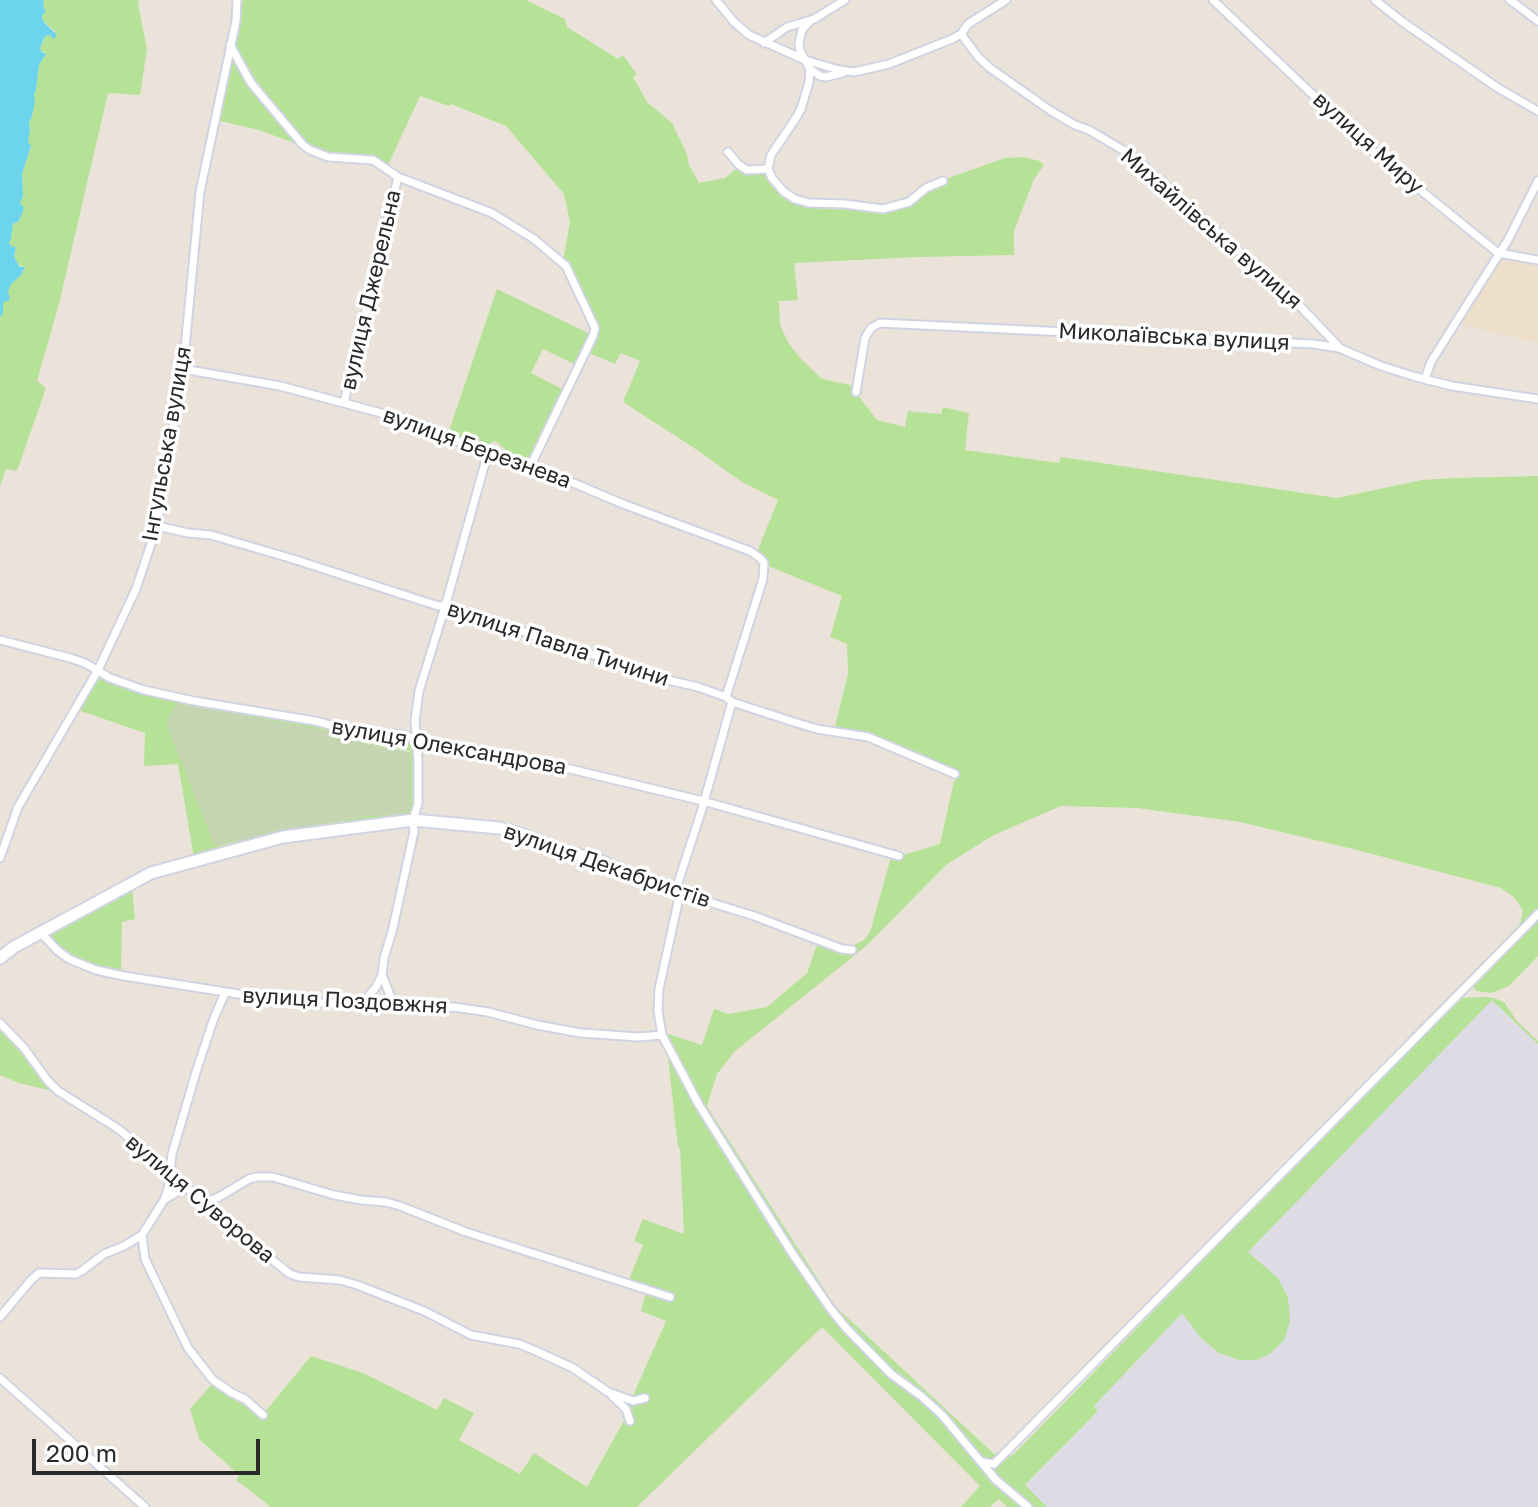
<!DOCTYPE html>
<meta charset="utf-8">
<style>
body{margin:0}
#map{position:relative;width:1538px;height:1507px;overflow:hidden;background:#ebe3da;font-family:"Golos Text",sans-serif}
canvas{display:block}
.scale{position:absolute;left:32px;top:1439px;width:228px;height:36px;box-sizing:border-box;border:4px solid #292929;border-top:0;padding-left:10px;font-size:24px;line-height:28px;white-space:nowrap;color:#292929;-webkit-text-stroke:6px #fff;paint-order:stroke}
</style>
<div id="map">
<canvas width="1538" height="1507"></canvas>
<div class="scale">200 m</div>
</div>
<script>
const ctx = document.querySelector('canvas').getContext('2d');
ctx.lineJoin = 'round';
function fillPath(path, color) {
  ctx.fillStyle = color;
  ctx.fill(path, 'evenodd');
}
function shape(rows) {
  const path = new Path2D();
  for (const r of rows) {
    path.moveTo(r[0], r[1]);
    for (let i = 2; i < r.length; i += 2) path.lineTo(r[i], r[i + 1]);
  }
  return path;
}
function strokePath(path, color, width, dash) {
  ctx.strokeStyle = color;
  ctx.lineWidth = width;
  ctx.lineCap = dash ? 'butt' : 'round';
  ctx.setLineDash(dash || []);
  ctx.stroke(path);
}
function drawText(font, color, halo, rows, align = 'center') {
  ctx.font = font + ' "Golos Text",sans-serif';
  ctx.lineWidth = 7;
  ctx.setLineDash([]);
  ctx.textBaseline = 'middle';
  ctx.strokeStyle = halo;
  ctx.fillStyle = color;
  for (const [text, x, y, turn = 0] of rows) {
    ctx.save();
    ctx.translate(x, y);
    ctx.rotate((+turn || 0) * Math.PI / 180);
    ctx.textAlign = isNaN(turn) ? turn : align;
    if (halo) ctx.strokeText(text, 0, 0);
    ctx.fillText(text, 0, 0);
    ctx.restore();
  }
}
fillPath(shape([
 [1492,999,1538,1044,1538,1507,1047,1507,1025,1486,1098,1411,1094,1406,1182,1313,1201,1338,1219,1353,1239,1360,1278,1278,1248,1252]
]), '#dddbe3');
fillPath(shape([
 [1500,258,1538,266,1538,343,1458,324]
]), '#eddfca');
fillPath(shape([
 [44,0,139,0,138,4,147,49,140,95,108,93,59,304,37,381,46,388,17,471,6,469,0,486,0,317,3,314,3,303,11,284,25,269,18,264,14,257,16,247,12,247,9,243,11,238,13,224,19,221,23,208,20,203,23,196,22,174,31,147,28,142,30,130,29,123,32,116,34,95,36,89,39,65,45,56,45,52,41,51,40,48,45,36,56,32,43,21,42,16,46,11,43,6],
 [243,0,526,0,565,19,567,27,618,59,623,55,637,74,633,77,647,102,672,123,687,154,689,165,699,183,725,178,739,167,771,174,785,191,803,200,883,207,913,198,926,186,1005,158,1023,157,1040,161,1044,165,1034,179,1014,231,1014,255,919,257,794,263,798,300,779,301,780,325,788,342,800,358,822,379,850,385,877,420,905,427,908,411,941,414,943,407,969,413,965,450,1059,463,1061,457,1337,498,1422,480,1455,478,1538,476,1538,912,994,1461,984,1460,968,1441,901,1380,848,1327,814,1283,701,1104,665,1033,702,1045,714,1009,728,1014,767,1007,807,973,818,942,850,947,864,940,870,932,891,857,899,853,907,854,940,844,956,772,869,736,834,730,848,674,847,644,830,637,842,596,768,566,766,569,757,552,778,500,742,482,691,446,623,402,640,361,621,353,615,364,587,352,595,337,563,261,570,222,564,194,506,126,451,104,449,106,420,96,389,163,389,167,373,161,340,160,259,130,216,120],
 [1061,806,1138,808,1240,822,1357,850,1501,888,1515,898,1523,911,1520,924,1003,1452,994,1454,835,1306,707,1106,717,1074,735,1051,865,947,946,865,992,836],
 [497,289,592,335,576,365,543,349,531,373,564,390,530,459,528,461,507,454,504,448,495,441,491,443,486,452,448,434],
 [101,678,124,686,407,738,412,742,415,761,417,795,413,810,408,815,194,858,178,764,144,766,145,733,78,710,93,685],
 [366,738,366,744,410,751,403,814,367,816,279,832,216,846],
 [132,887,135,919,122,922,121,974,96,968,70,958,47,935],
 [1538,916,1538,956,1509,986,1491,993,1477,991,1474,988,1474,981],
 [1483,997,1494,998,1504,1002,1517,1021,1538,1041,1538,1044,1492,1000,1248,1252,1278,1278,1288,1298,1290,1321,1284,1340,1270,1354,1256,1360,1239,1360,1219,1353,1201,1338,1182,1313,1094,1406,1098,1411,1025,1485,1047,1507,1031,1507,1001,1481,992,1470,993,1467,1014,1454,1459,998],
 [0,1026,12,1037,56,1092,19,1083,0,1075],
 [667,1049,828,1309,906,1388,941,1417,1024,1507,1007,1507,999,1499,990,1507,961,1507,980,1486,822,1327,637,1507,271,1507,236,1480,239,1475,199,1439,190,1409,213,1383,264,1413,311,1356,363,1373,437,1410,444,1398,474,1413,459,1440,520,1474,534,1453,587,1487,626,1417,624,1410,606,1393,632,1398,666,1321,641,1311,647,1288,628,1282,643,1245,634,1241,643,1219,684,1234,680,1149,678,1147]
]), '#b5e297');
fillPath(shape([
 [181,704,366,738,366,744,410,752,410,808,403,814,367,816,279,832,215,846,166,724,174,706]
]), '#c5d5b2');
fillPath(shape([
 [0,0,44,0,43,6,46,11,42,16,43,21,57,35,54,39,49,35,45,36,40,48,41,51,46,54,39,65,36,90,34,95,35,102,32,116,29,123,30,130,28,142,31,146,22,174,23,196,20,203,24,208,19,221,13,224,11,239,9,243,12,247,16,247,14,257,18,264,20,267,25,267,21,275,11,284,8,291,10,299,3,303,3,314,0,317]
]), '#6dd4ed');
const street = shape([
 [716,0,734,22,749,35,805,60,839,70,854,72,889,64,952,39,961,34,968,24,1006,0],
 [1213,0,1370,149,1498,253,1538,260],
 [1375,0,1404,23,1498,88,1538,111],
 [1510,0,1538,21],
 [811,20,802,30,799,43,800,51,810,69,820,76,826,77,842,73],
 [961,34,979,58,990,68,1051,111,1075,125,1089,130,1133,156,1298,304,1338,346],
 [764,43,787,27,814,19,845,0],
 [230,45,251,83,303,145,310,150,328,157,373,160,398,177,492,213,534,239,566,266,595,328,593,336,531,465],
 [728,152,739,165,747,170,768,169,772,178,784,192,795,199,809,203,845,204,883,209,909,202,926,188,943,181],
 [768,169,771,155,796,118,801,109,809,82,810,69],
 [183,369,280,386,411,421,433,429,487,456,498,455,507,457,531,465,623,504,750,551,760,558,764,563,763,579,726,697],
 [1425,379,1431,362,1456,322,1508,240,1538,181],
 [856,392,865,338,871,328,880,323,1314,344,1339,348,1381,366,1416,377,1452,386,1538,399],
 [344,402,398,177],
 [157,526,188,533,211,535,293,559,435,605,456,609,668,680,698,687,726,697,732,702,797,723,817,729,868,737,955,774],
 [0,640,70,658,85,663,110,678,144,690,194,701,315,721,345,729,403,735,422,741,541,762,703,801,899,856],
 [0,858,18,807,98,670,136,589,157,526,183,369,200,192,236,21,237,0],
 [676,889,702,809,732,702],
 [41,933,57,950,69,959,96,970,124,976,283,1001,421,1008,454,1007,488,1012,537,1025,581,1033,638,1037,662,1035],
 [852,950,842,949,754,916,680,893,659,989,658,1011,662,1035,699,1105,792,1253,830,1308,846,1328,891,1374,921,1396,942,1415,996,1480,1028,1507],
 [382,975,392,1000,397,1007],
 [361,1005,376,987,382,975,384,958,392,932,414,832,413,820,418,804,418,760,415,721,419,691,445,607,487,456],
 [0,1023,24,1048,48,1081,58,1091,117,1128,156,1159,169,1175,188,1189,209,1201,218,1214,229,1226,290,1274,299,1277,340,1280,357,1285,424,1311,471,1335,519,1344,536,1351,573,1368,608,1392,633,1401,645,1398],
 [165,1199,183,1189,188,1189],
 [209,1201,219,1197,249,1179,257,1177,273,1177,334,1195,361,1200,386,1202,400,1206,466,1232,670,1297],
 [142,1235,145,1259,188,1348,213,1380,232,1393,245,1399,263,1415],
 [0,1317,31,1280,39,1273,76,1274,83,1270,104,1254,124,1246,142,1235,164,1200,168,1189,172,1154,197,1069,214,1018,225,993],
 [0,1378,145,1507],
 [612,1396,626,1409,630,1421],
 [982,1462,994,1464,1538,914]
]);
const secondary = shape([
 [0,958,14,947,151,873,283,837,413,820,499,828,521,834,551,847,600,861,638,877,676,889,680,893]
]);
strokePath(street, '#d0d4e2', 11);
strokePath(secondary, '#d0d4e2', 15);
strokePath(street, '#fff', 7);
strokePath(secondary, '#fff', 11);
drawText('22px', '#292929', '#fff', [
 ["вулиця Миру",1368,143,42],
 ["Михайлівська вулиця",1211,229,41],
 ["вулиця Джерельна",371,290,-77],
 ["Миколаївська вулиця",1174,337,3],
 ["Інгульська вулиця",167,444,-80],
 ["вулиця Березнева",477,448,20],
 ["вулиця Павла Тичини",558,644,18],
 ["вулиця Олександрова",449,747,10],
 ["вулиця Декабристів",607,866,19],
 ["вулиця Поздовжня",345,1001,3],
 ["вулиця Суворова",200,1199,40]
]);
</script>
